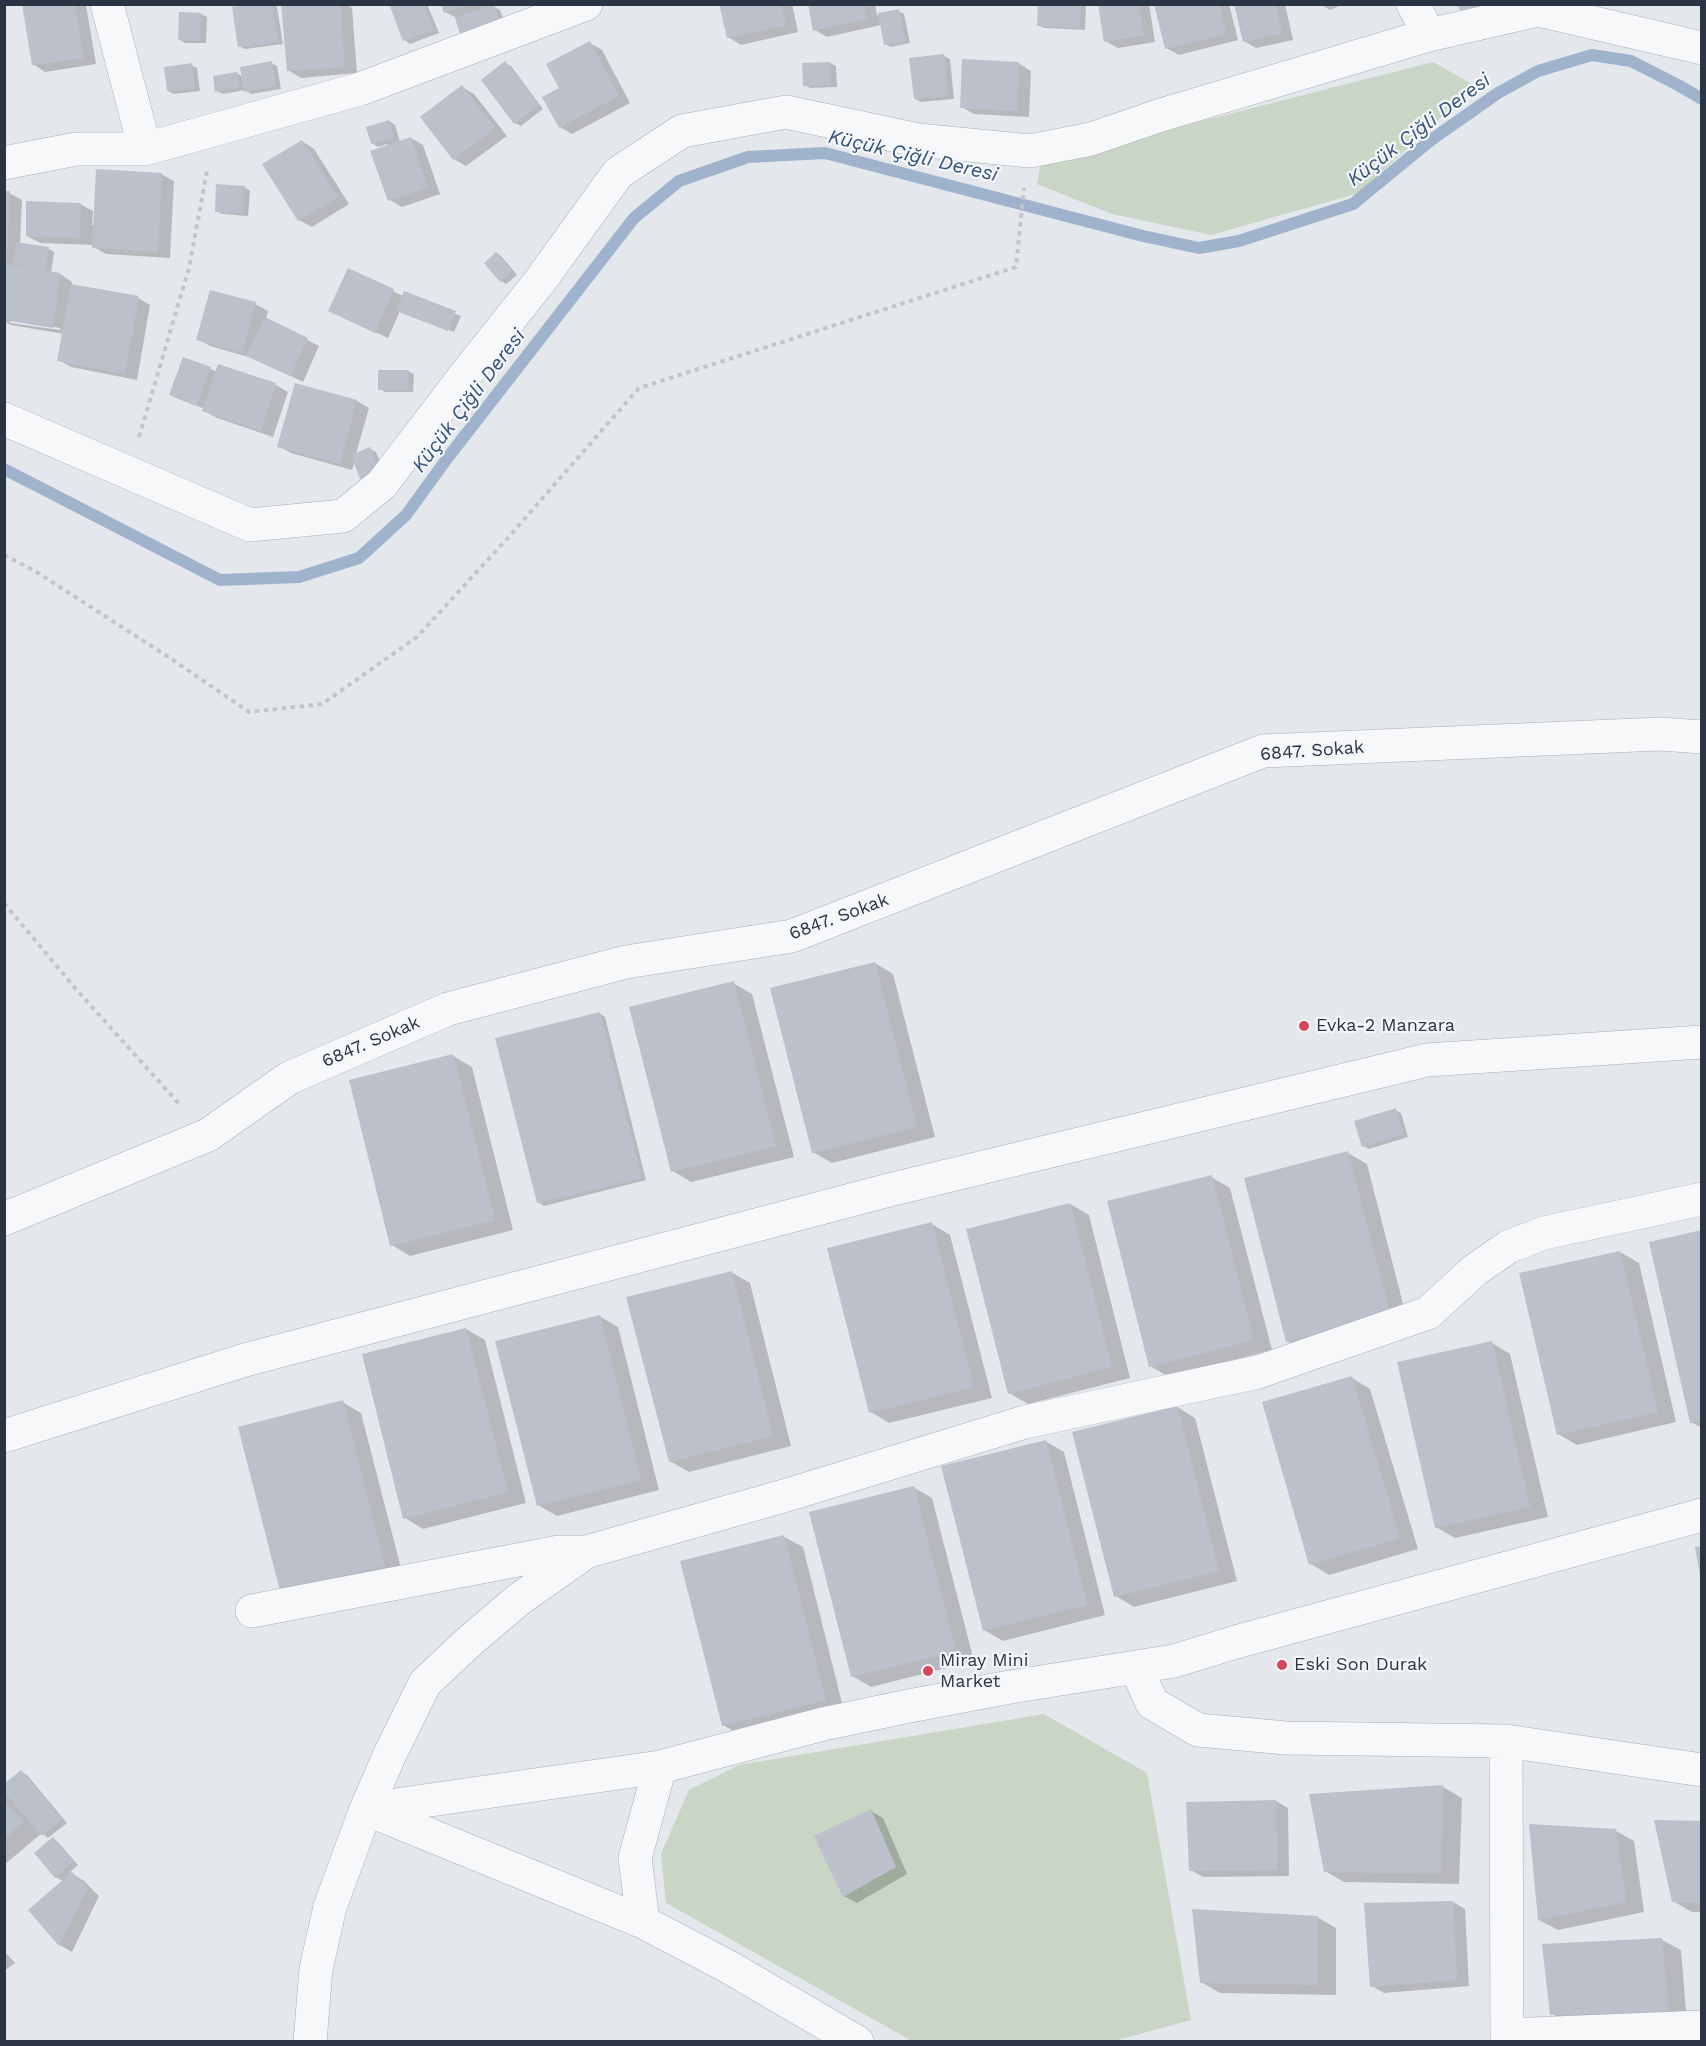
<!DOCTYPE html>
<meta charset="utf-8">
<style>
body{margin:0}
#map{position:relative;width:1706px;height:2046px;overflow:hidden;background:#e4e7ec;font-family:"Work Sans",sans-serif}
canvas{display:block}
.frame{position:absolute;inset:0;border:6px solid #2b3445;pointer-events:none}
</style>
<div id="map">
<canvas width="1706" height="2046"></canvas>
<div class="frame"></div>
</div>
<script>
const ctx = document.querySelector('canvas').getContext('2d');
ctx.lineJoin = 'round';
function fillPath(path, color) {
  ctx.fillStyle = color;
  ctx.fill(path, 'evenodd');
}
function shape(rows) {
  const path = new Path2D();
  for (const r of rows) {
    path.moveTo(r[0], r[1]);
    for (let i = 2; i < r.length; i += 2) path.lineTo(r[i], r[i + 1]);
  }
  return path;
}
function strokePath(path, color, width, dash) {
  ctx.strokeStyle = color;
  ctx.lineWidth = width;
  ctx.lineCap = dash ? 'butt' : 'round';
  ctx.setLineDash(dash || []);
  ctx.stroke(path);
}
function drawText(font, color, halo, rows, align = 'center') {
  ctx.font = font + ' "Work Sans",sans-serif';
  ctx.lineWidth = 4.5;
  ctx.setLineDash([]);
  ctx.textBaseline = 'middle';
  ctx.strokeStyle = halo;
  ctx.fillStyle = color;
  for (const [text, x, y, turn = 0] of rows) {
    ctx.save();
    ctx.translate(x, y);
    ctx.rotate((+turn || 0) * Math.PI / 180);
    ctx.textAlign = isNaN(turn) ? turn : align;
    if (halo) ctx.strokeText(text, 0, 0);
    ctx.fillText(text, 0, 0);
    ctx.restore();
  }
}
fillPath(shape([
 [1433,62,1475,86,1359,193,1211,235,1112,214,1037,184,1041,162],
 [1044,1714,1147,1773,1191,2020,1114,2041,912,2041,666,1903,661,1854,689,1790,739,1765]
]), '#c9d6c5');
fillPath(shape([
 [24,4,86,5,96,64,45,72,33,64],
 [265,4,273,4,277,7,283,44,245,49,239,46],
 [288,4,346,4,352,8,357,73,301,78,288,70],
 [391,4,427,4,439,33,410,44,405,40],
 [443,4,502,4,494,7,500,10,507,29,457,18,445,12],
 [721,4,792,4,798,32,741,45,728,37],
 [809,4,875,4,877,15,898,11,904,14,910,43,891,47,885,44,881,25,827,37,815,30],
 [893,4,922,4,896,6],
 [1039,4,1086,4,1085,30,1044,28,1038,25],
 [1099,4,1149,4,1155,42,1118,48,1105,41],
 [1156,4,1229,4,1238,40,1179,55,1166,48],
 [1236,4,1285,4,1293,40,1256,48,1244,41],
 [1320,4,1344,4,1330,10],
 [1458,4,1498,4,1477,20],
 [201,14,207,17,206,43,185,43,179,39],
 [590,43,602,50,630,103,572,134,560,127,561,89],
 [944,56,950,59,954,99,921,102,915,99],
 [271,63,277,66,281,89,251,94,245,90,223,94,217,91,237,73,243,77],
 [505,63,511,66,543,109,521,126,515,123],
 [830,63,836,66,837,87,810,88,805,85],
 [1018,63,1031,71,1029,117,974,114,962,107],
 [191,65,197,68,200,91,174,94,168,91],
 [462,87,474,94,507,136,466,166,454,159],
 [389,121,395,125,400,142,411,138,423,145,440,194,402,207,390,200,388,146,387,144,378,147,372,143],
 [302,141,314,149,349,204,312,227,299,220],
 [161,174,174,181,170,258,106,254,94,247,94,245,40,243,27,236,80,204,93,211,92,225,95,225],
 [244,187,250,191,248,216,222,214,217,211],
 [4,193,9,193,22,200,20,244,49,249,54,252,51,273,60,274,72,282,72,286,138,298,150,305,137,380,71,367,59,360,64,334,11,325,4,321,4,282,7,268,4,268],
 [10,320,60,328,60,330,10,323],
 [497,253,502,257,517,275,506,284,501,281],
 [349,270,403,296,461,316,454,332,400,311,388,338,342,317],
 [255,304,268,311,266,319,319,346,303,382,259,360,210,346,198,339],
 [219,366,276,385,288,392,273,437,217,418,204,411,205,409,176,398,210,369,217,372],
 [408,371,414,374,413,392,385,392,380,389],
 [357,401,369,408,356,454,370,449,376,452,385,474,367,481,362,478,355,461,352,470,291,453,279,446],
 [875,963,893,974,935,1137,832,1163,813,1152],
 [733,983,752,994,794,1157,691,1182,673,1171],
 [599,1013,605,1017,646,1180,544,1206,538,1202],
 [453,1056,472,1067,513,1230,410,1256,392,1245],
 [1395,1110,1401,1113,1408,1137,1369,1149,1364,1146],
 [1348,1153,1367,1164,1409,1327,1306,1352,1287,1341],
 [1211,1177,1230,1188,1272,1350,1169,1377,1150,1366],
 [1070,1204,1089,1215,1130,1378,1028,1404,1009,1393],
 [932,1224,950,1235,992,1398,889,1423,871,1412],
 [1702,1231,1702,1428,1691,1422],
 [1620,1252,1639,1263,1676,1422,1577,1445,1558,1434],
 [731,1272,750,1283,791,1446,689,1472,670,1461],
 [599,1316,618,1327,659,1490,557,1516,538,1505],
 [466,1329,485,1340,526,1503,423,1529,405,1518],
 [1492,1343,1510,1354,1548,1517,1455,1538,1436,1527],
 [1352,1378,1370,1389,1418,1549,1329,1575,1311,1564],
 [342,1402,361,1413,403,1576,300,1601],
 [1177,1407,1195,1418,1237,1581,1134,1607,1116,1596],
 [1045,1441,1064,1452,1105,1615,1003,1641,984,1630],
 [913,1487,932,1498,974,1661,871,1687,852,1676],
 [784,1537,803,1547,844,1711,742,1736,723,1725],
 [22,1772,27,1775,67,1823,48,1838,42,1833,4,1865,4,1786],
 [1443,1787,1462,1798,1459,1884,1344,1882,1325,1871],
 [1276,1801,1288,1808,1289,1876,1203,1877,1191,1870],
 [871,1811,883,1818,907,1874,857,1903,844,1896],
 [1702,1822,1702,1912,1692,1912,1673,1901],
 [1616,1831,1634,1841,1644,1912,1558,1930,1539,1920],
 [53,1839,58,1842,78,1865,70,1872,84,1881,99,1896,72,1952,60,1945,30,1910,63,1881,56,1877],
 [1453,1902,1465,1909,1469,1986,1384,1993,1372,1986],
 [1317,1917,1336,1928,1336,1995,1220,1993,1201,1982],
 [1662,1940,1681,1950,1687,2022,1571,2024,1552,2014],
 [4,1951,15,1963,4,1971]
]), '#0003');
strokePath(shape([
 [4,469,220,580,299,577,359,558,406,515,449,456,634,218,679,181,748,157,825,153,1143,236,1199,248,1239,241,1353,204,1431,140,1498,93,1538,71,1592,55,1631,61,1678,85,1702,99]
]), '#9fb4cc', 12);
fillPath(shape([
 [22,4,75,4,84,58,32,65],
 [253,4,272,4,278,42,238,47,232,7],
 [281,4,340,4,345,67,287,71],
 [389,4,424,4,434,30,403,41],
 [441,4,468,4,468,5,444,13],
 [719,4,781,4,786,25,727,38],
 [808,4,864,4,867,19,813,31],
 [1038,4,1081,4,1080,28,1037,26],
 [1098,4,1138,4,1144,35,1104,42],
 [1154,4,1219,4,1226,34,1165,49],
 [1234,4,1275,4,1282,33,1243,42],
 [1456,4,1476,4,1463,14],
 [494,5,502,26,462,40,455,18],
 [899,9,905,41,884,45,878,13],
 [179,12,201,13,200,41,178,40],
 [590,41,619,96,559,128,542,97,559,88,546,64],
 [944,54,948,96,914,99,909,58],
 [962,59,1019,62,1017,111,960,108],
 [272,61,276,86,244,92,240,67],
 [505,61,539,105,514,124,481,80],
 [830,62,831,85,803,86,802,63],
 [192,63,194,89,167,91,164,67],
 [237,72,240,87,215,92,213,76],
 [462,85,495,128,453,160,420,117],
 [389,120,395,138,371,144,366,127],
 [411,137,428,187,388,201,370,151],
 [302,140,338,197,298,221,262,164],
 [96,169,162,173,158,252,92,248],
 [216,184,245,186,243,214,215,212],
 [4,191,10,191,7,262,4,262],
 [26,201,81,203,79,238,26,236],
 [16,242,49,247,46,270,13,264],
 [496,252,512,271,500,282,484,263],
 [6,264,60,273,53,328,4,320],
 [348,268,394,289,375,333,328,311],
 [71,284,139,296,125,374,57,361],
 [210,290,256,302,242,353,196,340],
 [404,291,456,311,448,331,396,311],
 [265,317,308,338,290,376,246,356],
 [183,357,211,367,196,406,169,395],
 [218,364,276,383,261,431,202,411],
 [378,370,408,370,408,390,378,390],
 [295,383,357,400,340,464,277,447],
 [370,447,380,471,360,479,351,455],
 [875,962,917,1127,812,1153,770,988],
 [734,981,776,1146,671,1172,629,1007],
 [600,1012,642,1178,537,1203,495,1038],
 [453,1054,495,1220,390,1246,349,1080],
 [1396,1108,1403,1134,1362,1147,1354,1121],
 [1348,1151,1391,1317,1286,1342,1244,1178],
 [1212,1175,1254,1340,1149,1367,1107,1201],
 [1070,1203,1112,1367,1008,1394,966,1229],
 [932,1222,974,1387,869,1413,827,1248],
 [1702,1230,1702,1420,1690,1423,1649,1242],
 [1620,1251,1658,1412,1557,1435,1519,1273],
 [732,1271,773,1436,669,1462,626,1297],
 [600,1315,641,1480,537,1506,495,1341],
 [466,1328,508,1492,403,1519,362,1354],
 [1492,1341,1530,1507,1435,1528,1397,1362],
 [1352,1376,1400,1538,1309,1565,1262,1402],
 [343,1400,385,1566,280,1591,238,1427],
 [1177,1406,1219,1571,1114,1597,1072,1432],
 [1046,1440,1087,1605,983,1631,941,1466],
 [914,1486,956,1651,851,1677,809,1512],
 [784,1535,826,1700,722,1726,680,1561],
 [1702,1546,1702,1575,1700,1575,1695,1547],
 [21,1770,62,1819,42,1836,4,1792,4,1784],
 [1443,1785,1441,1874,1324,1872,1309,1794],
 [4,1800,24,1822,4,1839],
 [1276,1800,1277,1870,1189,1871,1186,1802],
 [871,1809,896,1867,843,1897,814,1836],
 [1654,1820,1702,1821,1702,1903,1672,1902],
 [1529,1824,1616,1829,1626,1902,1538,1920],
 [53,1837,74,1861,55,1878,34,1853],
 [72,1872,88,1888,59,1946,28,1910],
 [1453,1901,1457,1980,1370,1987,1364,1903],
 [1192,1909,1318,1916,1318,1985,1200,1983],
 [1662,1938,1669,2012,1550,2015,1542,1944]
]), '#bbc0ca');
const street = shape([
 [107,4,145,149],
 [1413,4,1429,35],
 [4,163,76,149,145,149,360,89,586,4],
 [4,419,250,525,343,516,382,484,466,374,540,281,618,173,682,131,786,112,918,140,1030,151,1091,139,1161,115,1429,35,1538,10,1702,48],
 [4,1219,208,1135,289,1078,448,1009,626,962,792,936,1263,751,1660,734,1702,737],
 [4,1436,245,1360,889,1190,1427,1060,1702,1042],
 [252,1611,559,1552,586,1552],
 [1136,1667,1152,1703,1198,1730,1286,1738,1506,1741,1702,1770],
 [1506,1741,1507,2042],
 [366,1809,643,1922],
 [368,1809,660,1767],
 [1507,2035,1702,2027],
 [310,2042,316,1969,330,1907,366,1809,390,1754,425,1683,471,1640,518,1600,586,1552,787,1495,1025,1422,1258,1372,1428,1313,1475,1270,1508,1247,1544,1233,1702,1199],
 [857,2042,727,1966,643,1922,635,1858,660,1767,823,1724,909,1706,1010,1687,1174,1661,1236,1642,1702,1515]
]);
strokePath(street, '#a9aeb7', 34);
strokePath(shape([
 [139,437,189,268,207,171],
 [4,555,35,571,170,658,249,712,322,704,417,637,506,540,639,388,1016,267,1024,188],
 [4,903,75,988,181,1106]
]), '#c2c5cb', 4, [4.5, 4.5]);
strokePath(street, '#f7f8fa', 33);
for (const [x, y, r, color] of [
 [1304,1026,6,"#d1495b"],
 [1282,1665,6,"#d1495b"],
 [928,1671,6,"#d1495b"]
]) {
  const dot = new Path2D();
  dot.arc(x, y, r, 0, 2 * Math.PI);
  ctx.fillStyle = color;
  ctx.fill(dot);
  strokePath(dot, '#f4f6f9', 2);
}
drawText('18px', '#2b3445', '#f4f6f9', [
 ["6847. Sokak",1312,751,-4],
 ["6847. Sokak",839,917,-20],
 ["6847. Sokak",371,1042,-23]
]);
drawText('18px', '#2b3445', '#f4f6f9', [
 ["Evka-2 Manzara",1316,1026],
 ["Miray Mini",940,1661],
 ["Market",940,1682],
 ["Eski Son Durak",1294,1665]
], 'left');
drawText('italic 20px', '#34527a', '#f4f6f9', [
 ["Küçük Çiğli Deresi",1419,130,-37],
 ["Küçük Çiğli Deresi",913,156,13],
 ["Küçük Çiğli Deresi",469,401,-53]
]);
</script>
